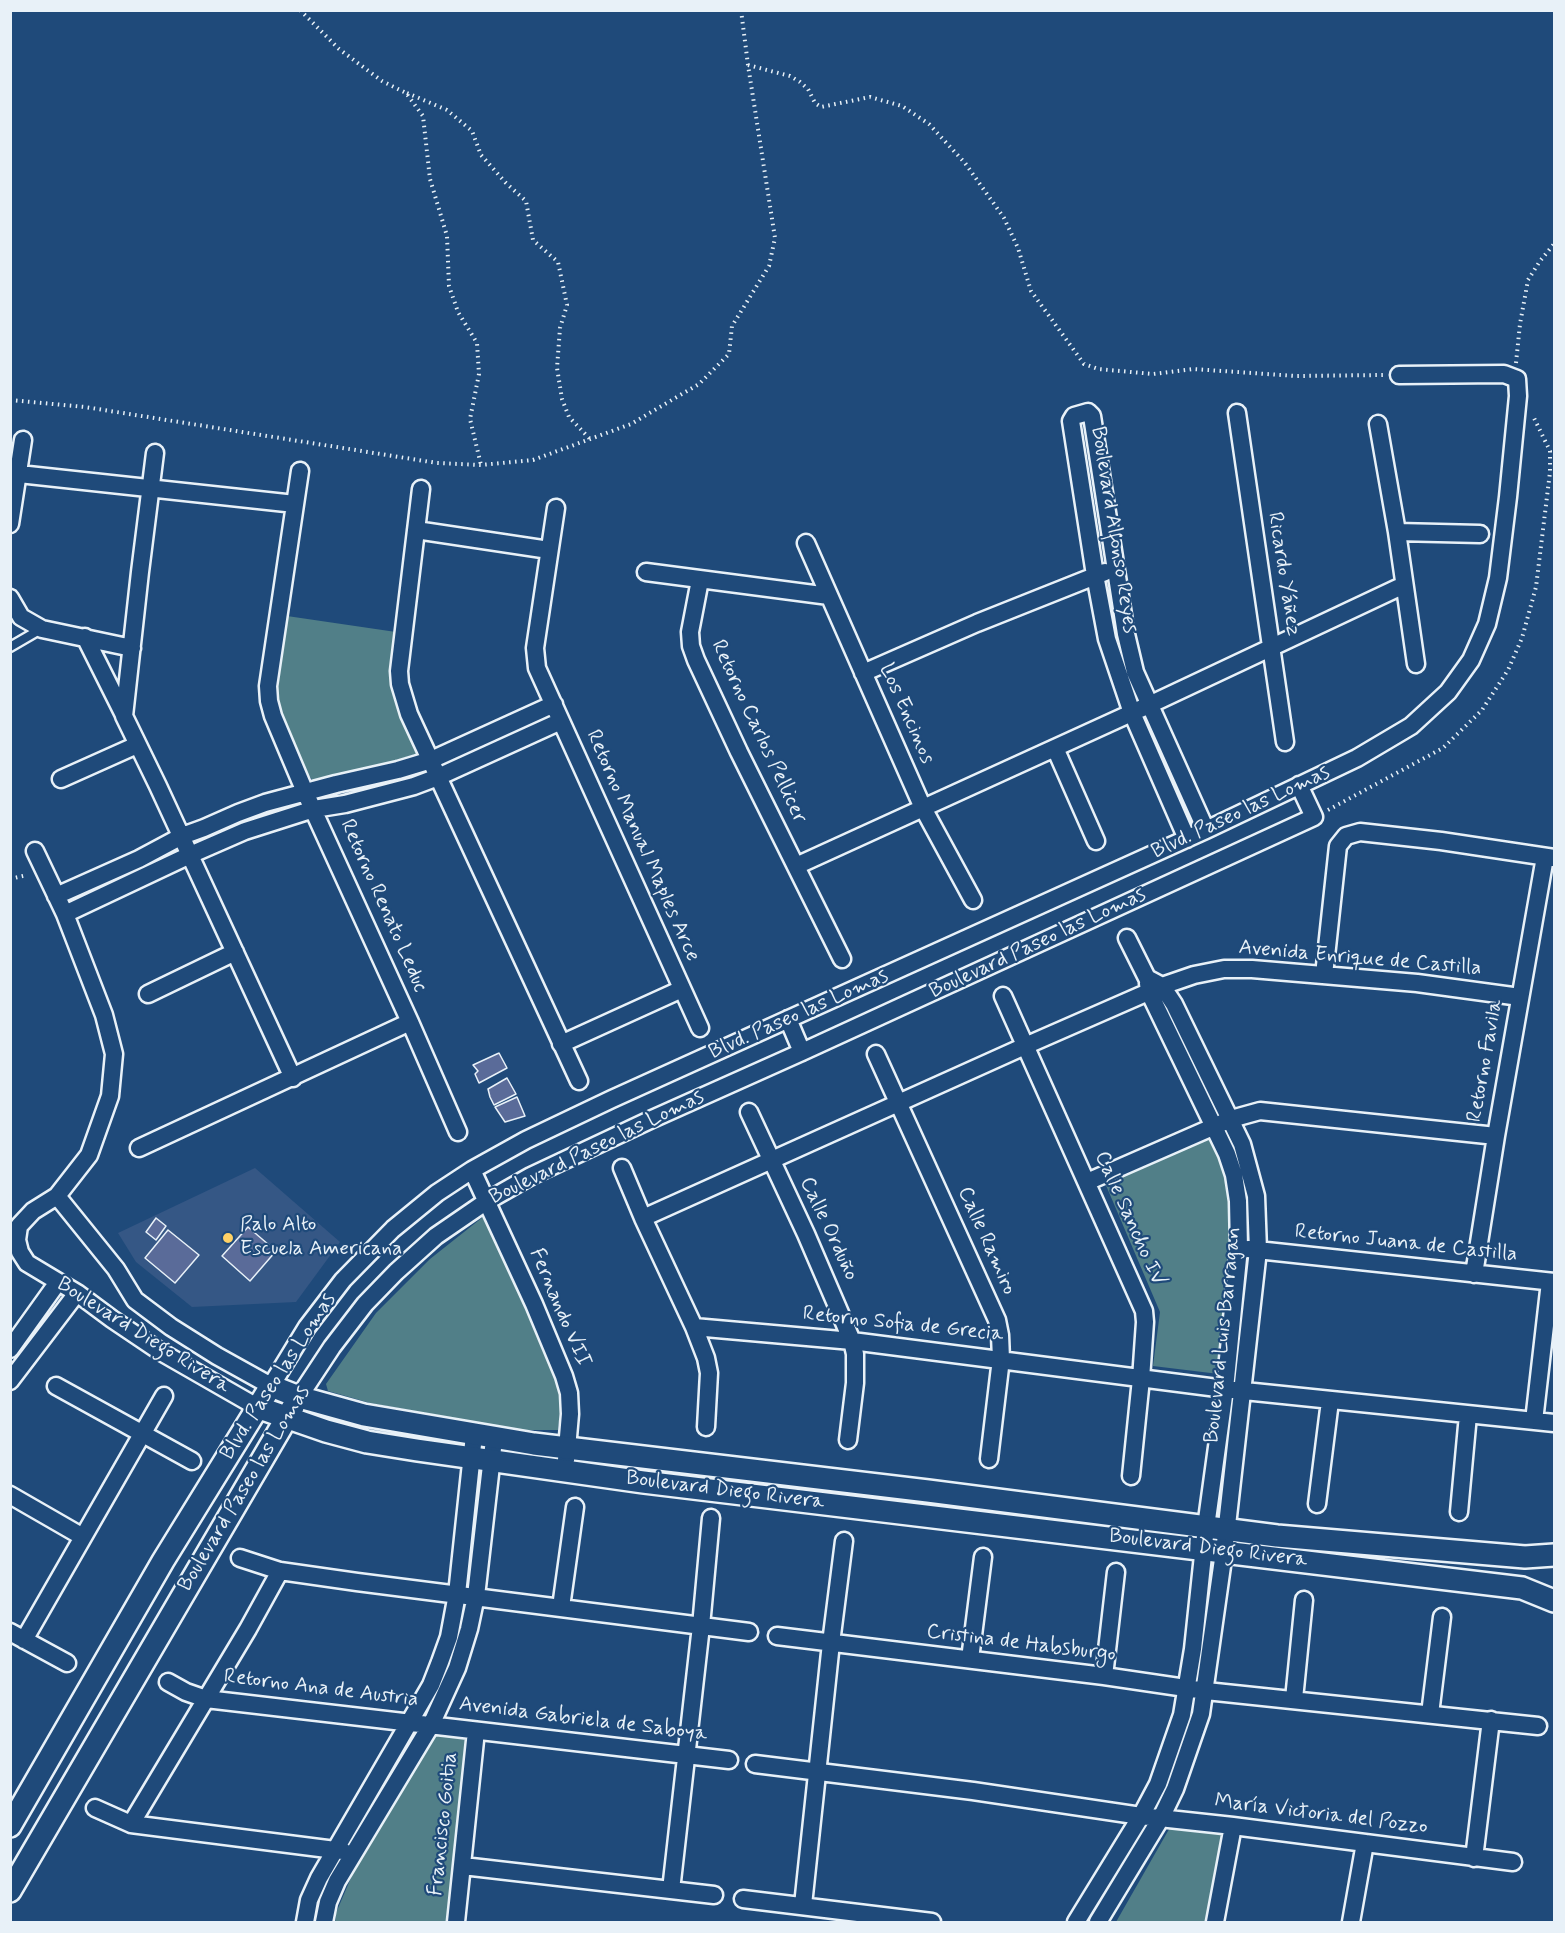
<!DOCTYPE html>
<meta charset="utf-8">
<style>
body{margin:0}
#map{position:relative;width:1565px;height:1933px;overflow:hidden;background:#1f4a7a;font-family:Mynerve,sans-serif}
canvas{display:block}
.frame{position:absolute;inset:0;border:12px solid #e8f1f8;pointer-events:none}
</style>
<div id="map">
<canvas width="1565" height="1933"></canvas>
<div class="frame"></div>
</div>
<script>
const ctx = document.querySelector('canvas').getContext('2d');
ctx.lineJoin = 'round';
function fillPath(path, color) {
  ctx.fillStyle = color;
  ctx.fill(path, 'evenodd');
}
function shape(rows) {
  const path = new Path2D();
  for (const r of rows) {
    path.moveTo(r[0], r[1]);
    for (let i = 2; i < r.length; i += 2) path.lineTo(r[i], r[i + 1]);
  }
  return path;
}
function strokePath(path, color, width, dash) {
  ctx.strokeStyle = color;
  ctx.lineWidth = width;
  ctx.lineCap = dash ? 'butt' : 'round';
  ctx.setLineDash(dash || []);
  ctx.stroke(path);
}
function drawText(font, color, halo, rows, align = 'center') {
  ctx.font = font + ' Mynerve,sans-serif';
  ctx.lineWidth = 4.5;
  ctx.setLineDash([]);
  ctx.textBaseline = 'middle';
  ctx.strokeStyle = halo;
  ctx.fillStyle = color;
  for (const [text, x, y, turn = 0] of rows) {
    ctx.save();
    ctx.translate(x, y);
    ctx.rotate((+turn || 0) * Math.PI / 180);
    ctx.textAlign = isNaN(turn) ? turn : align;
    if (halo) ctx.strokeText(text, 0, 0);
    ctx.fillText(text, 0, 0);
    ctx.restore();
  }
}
fillPath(shape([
 [255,1168,340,1242,296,1302,192,1307,136,1262,118,1233]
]), '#355785');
fillPath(shape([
 [287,616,396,632,390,682,420,745,416,754,378,766,313,781,303,767,274,698],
 [1216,1134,1232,1174,1232,1265,1219,1374,1153,1366,1160,1312,1105,1183],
 [488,1213,563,1388,558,1430,520,1430,370,1403,328,1391,326,1384,376,1313,430,1259],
 [438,1730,468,1734,450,1922,335,1922,336,1913,356,1866],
 [1172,1824,1228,1831,1211,1922,1116,1922]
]), '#517f88');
const building = shape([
 [499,1053,507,1068,479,1083,475,1074,478,1071,473,1065,499,1053],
 [507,1078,516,1094,494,1105,490,1097,488,1089,507,1078],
 [517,1097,525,1116,505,1122,495,1107,517,1097],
 [156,1218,166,1226,156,1240,146,1232,156,1218],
 [248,1227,276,1251,250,1281,222,1256,248,1227],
 [168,1230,199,1255,175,1283,145,1258,168,1230]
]);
fillPath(building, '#5a6b99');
strokePath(building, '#e8f1f8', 1.5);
const service = shape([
 [10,647,41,629]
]);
const minor = shape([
 [1237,413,1285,742],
 [1378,424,1397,532,1416,664],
 [155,453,140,572,124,716,158,786,293,1078],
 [300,471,268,686,269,701,273,716,305,792,410,1022,458,1132],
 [19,474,295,504],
 [421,489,399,671,400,684,409,714,579,1081],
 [556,508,535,648,537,668,700,1028],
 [10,524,23,440],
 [416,530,549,550],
 [1397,532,1480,534],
 [806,543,923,808,973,900],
 [646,572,829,596],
 [700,580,690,632,691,646,696,660,739,752,842,959],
 [10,598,21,617,42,629,132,648],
 [85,637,124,715],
 [863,673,977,623,1105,572],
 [1055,748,1096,841],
 [61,779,137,745],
 [1187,839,1132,713,1107,639,1095,575,1071,421,1074,416,1088,412,1092,416,1126,634,1135,672,1206,830],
 [35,851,65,914,104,1015,114,1054,110,1096,89,1155,57,1196,33,1211,19,1226,17,1240,20,1252,27,1263,77,1293,112,1319,161,1352,257,1407],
 [796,866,1149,705,1404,585],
 [56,896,139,859,182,836,204,828,238,813,265,803,336,784,398,770,431,760,554,704],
 [65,914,190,855,245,831,314,809,345,804,414,786,438,777,561,721],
 [1324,975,1338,846,1346,836,1360,832,1441,841,1554,858],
 [148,994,235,952],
 [1003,996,1144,1311,1145,1322,1141,1379,1131,1476],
 [1520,997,1417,983,1252,969,1224,969,1194,975,1162,986,1025,1046,643,1218,694,1327,852,1341,1225,1389,1554,1423],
 [788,1019,802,1052],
 [561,1044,682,989],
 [876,1054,997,1320,1000,1335,1001,1359,989,1459],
 [749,1112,806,1234,852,1341,855,1354,855,1383,848,1440],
 [139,1148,410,1022],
 [622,1168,643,1218],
 [472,1170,534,1304,564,1376,569,1393,570,1414,566,1460],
 [1087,1182,1231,1119,1260,1111,1496,1136],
 [57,1196,116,1269,135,1300,171,1327,217,1356,271,1386,307,1327,343,1280,393,1229,437,1193,472,1170,526,1140,612,1099,1206,830,1357,758,1411,726,1448,692,1471,660,1487,624,1498,578,1508,497,1518,396,1517,379,1504,374,1399,375],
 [1248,1249,1554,1282],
 [1474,1274,1496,1136,1545,857],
 [694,1327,706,1358,709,1373,706,1427],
 [10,1349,58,1282],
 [10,1381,77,1293],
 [56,1386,192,1461],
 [299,1397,332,1347,365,1304,396,1272,436,1236,487,1201,531,1176,650,1120,802,1052,1314,817,1299,785],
 [1534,1421,1550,1282],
 [10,1495,83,1537],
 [1317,1504,1330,1401],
 [1459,1512,1468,1415],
 [240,1558,280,1571,357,1582,749,1632],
 [561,1607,575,1507],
 [10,1632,67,1663],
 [777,1636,1104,1676,1206,1691,1538,1726],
 [24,1640,164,1396],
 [970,1659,983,1557],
 [1104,1676,1116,1572],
 [168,1682,186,1692,206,1699,729,1760],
 [1294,1699,1304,1600],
 [1430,1714,1442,1617],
 [755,1764,973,1791,1141,1816,1233,1826,1513,1862],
 [95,1808,131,1824,343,1851],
 [131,1824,248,1629,280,1571],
 [1474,1858,1491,1720],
 [463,1866,714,1895],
 [671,1890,701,1626,711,1518],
 [743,1899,932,1922],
 [803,1905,831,1643,844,1541],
 [305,1922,309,1900,319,1878,431,1685,440,1662,449,1637,457,1594,474,1435],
 [324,1922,328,1902,337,1881,431,1725,457,1668,469,1629,476,1596,493,1448],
 [456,1922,476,1731],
 [1076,1922,1141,1816,1158,1784,1182,1715,1193,1649,1206,1527,1225,1389,1239,1248,1238,1201,1234,1175,1227,1154,1149,992,1148,983],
 [1098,1922,1161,1818,1175,1789,1201,1714,1224,1552,1258,1250,1256,1196,1242,1144,1174,1004,1162,986,1147,978,1127,938],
 [1215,1922,1233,1826],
 [1351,1922,1365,1843]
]);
const tertiary = shape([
 [257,1407,326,1431,367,1442,417,1450,643,1482,1522,1588,1554,1601],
 [10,1826,163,1561,271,1386,299,1397,364,1415,534,1444,928,1491,1277,1536,1525,1557,1554,1555],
 [10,1891,293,1407]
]);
strokePath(service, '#e8f1f8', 13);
strokePath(minor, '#e8f1f8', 21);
strokePath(tertiary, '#e8f1f8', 26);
strokePath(shape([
 [300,10,339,49,382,81,406,93,423,116,430,179,447,236,449,286,458,312,477,343,479,374,470,419,481,465],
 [748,65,790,76,800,82,808,89,815,103,821,107,870,97,902,106,929,124,965,163,1004,218,1018,248,1031,291,1084,364,1098,369,1153,374,1193,369,1296,376,1383,375],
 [407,93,447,110,472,131,481,155,506,183,526,201,533,240,558,262,567,305,560,328,557,368,562,399,569,417,590,439],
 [1516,363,1520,324,1528,280,1540,261,1554,244],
 [10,400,85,407,437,463,481,465,533,460,631,424,699,384,729,354,732,326,769,266,775,238,748,65,741,10],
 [1328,810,1443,748,1482,710,1508,670,1522,638,1536,587,1550,472,1550,451,1533,416],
 [10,879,27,875]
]), '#e8f1f8', 4, [1.5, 4.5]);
strokePath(service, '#1f4a7a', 8);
strokePath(minor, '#1f4a7a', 16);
strokePath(tertiary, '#1f4a7a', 21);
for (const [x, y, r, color] of [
 [228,1238,6,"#ffd166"]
]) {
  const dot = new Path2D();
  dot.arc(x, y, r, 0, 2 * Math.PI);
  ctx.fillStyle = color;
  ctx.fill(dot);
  strokePath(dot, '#1f4a7a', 2);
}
drawText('21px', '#e8f1f8', '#1f4a7a', [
 ["Boulevard Alfonso Reyes",1113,530,81],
 ["Ricardo Yáñez",1283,574,81],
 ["Los Encinos",906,714,66],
 ["Retorno Carlos Pellicer",758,732,65],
 ["Blvd. Paseo las Lomas",1241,813,-25],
 ["Retorno Manual Maples Arce",642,846,66],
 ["Retorno Renato Leduc",383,906,66],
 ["Boulevard Paseo las Lomas",1038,944,-25],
 ["Avenida Enrique de Castilla",1360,959,5],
 ["Blvd. Paseo las Lomas",799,1015,-24],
 ["Retorno Favila",1486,1061,-80],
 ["Boulevard Paseo las Lomas",597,1148,-26],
 ["Calle Sancho IV",1129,1219,66],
 ["Calle Orduño",828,1229,65],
 ["Calle Ramiro",986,1241,66],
 ["Retorno Juana de Castilla",1406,1244,6],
 ["Fernando VII",559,1308,67],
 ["Retorno Sofia de Grecia",903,1325,6],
 ["Boulevard Luis Barragan",1224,1335,-84],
 ["Boulevard Diego Rivera",143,1336,32],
 ["Blvd. Paseo las Lomas",279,1377,-57],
 ["Boulevard Paseo las Lomas",245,1489,-59],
 ["Boulevard Diego Rivera",725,1491,7],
 ["Boulevard Diego Rivera",1208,1549,7],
 ["Cristina de Habsburgo",1021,1644,7],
 ["Retorno Ana de Austria",321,1689,7],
 ["Avenida Gabriela de Saboya",583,1720,7],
 ["María Victoria del Pozzo",1321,1815,7],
 ["Francisco Goitia",444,1824,-84]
]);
drawText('21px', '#e8f1f8', '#1f4a7a', [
 ["Palo Alto",240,1226],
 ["Escuela Americana",240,1250]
], 'left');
</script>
